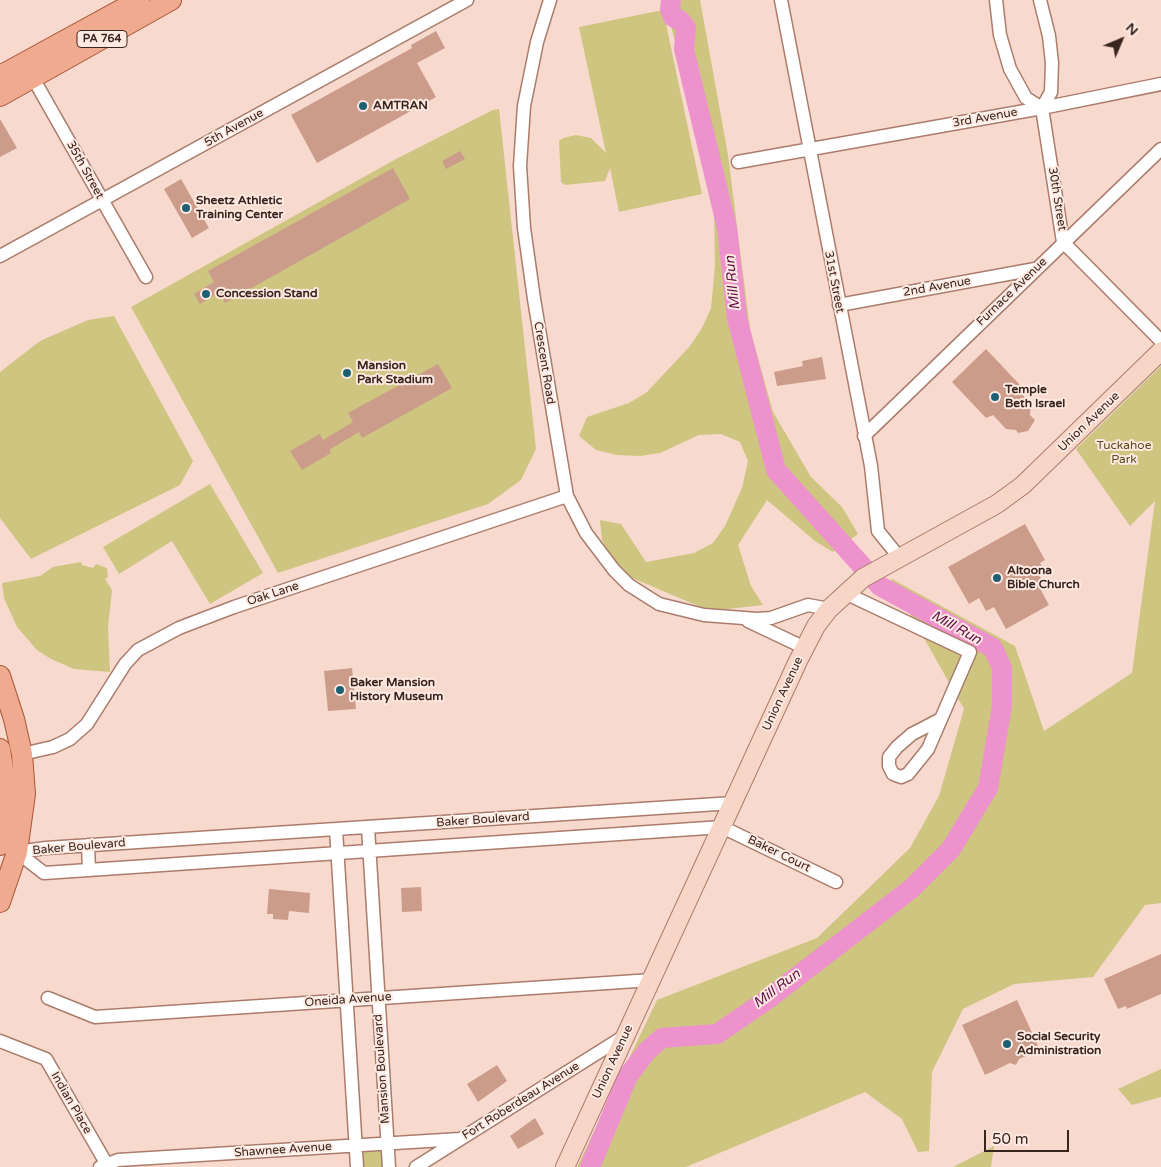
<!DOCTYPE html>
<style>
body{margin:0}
#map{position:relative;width:1161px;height:1167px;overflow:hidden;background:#f8d9ce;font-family:"Varela Round",sans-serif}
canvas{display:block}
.north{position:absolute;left:1096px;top:15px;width:50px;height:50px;-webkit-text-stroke:4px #fee9e1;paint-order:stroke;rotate:45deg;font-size:14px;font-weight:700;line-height:20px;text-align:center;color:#38251e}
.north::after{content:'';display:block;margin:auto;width:18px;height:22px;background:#38251e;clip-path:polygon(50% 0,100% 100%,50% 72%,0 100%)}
.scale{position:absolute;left:984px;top:1130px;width:85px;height:22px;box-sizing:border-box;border:2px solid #38251e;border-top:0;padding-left:6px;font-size:15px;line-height:18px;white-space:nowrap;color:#38251e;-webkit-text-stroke:4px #fee9e1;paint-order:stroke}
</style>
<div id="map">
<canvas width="1161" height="1167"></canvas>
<div class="north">N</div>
<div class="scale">50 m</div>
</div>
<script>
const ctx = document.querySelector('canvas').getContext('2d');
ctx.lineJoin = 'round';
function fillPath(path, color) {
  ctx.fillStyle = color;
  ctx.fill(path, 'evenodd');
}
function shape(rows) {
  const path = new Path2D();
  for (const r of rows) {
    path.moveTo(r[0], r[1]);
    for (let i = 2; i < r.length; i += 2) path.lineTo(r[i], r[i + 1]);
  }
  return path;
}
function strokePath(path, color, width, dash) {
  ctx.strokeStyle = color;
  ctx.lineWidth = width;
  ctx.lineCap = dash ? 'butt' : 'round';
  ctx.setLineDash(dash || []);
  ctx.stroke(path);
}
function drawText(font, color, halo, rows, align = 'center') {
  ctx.font = font + ' "Varela Round",sans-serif';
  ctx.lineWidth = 4;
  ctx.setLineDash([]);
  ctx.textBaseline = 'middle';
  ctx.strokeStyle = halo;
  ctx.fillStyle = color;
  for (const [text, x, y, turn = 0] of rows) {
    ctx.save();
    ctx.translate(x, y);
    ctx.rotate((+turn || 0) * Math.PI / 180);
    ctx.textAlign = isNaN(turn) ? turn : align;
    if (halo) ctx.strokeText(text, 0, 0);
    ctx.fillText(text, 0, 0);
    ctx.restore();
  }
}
fillPath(shape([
 [664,0,700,0,728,155,750,329,773,412,811,477,842,507,858,534,833,552,815,541,767,500,738,545,751,586,763,605,710,611,630,577,612,559,602,540,600,520,621,524,646,562,694,553,713,543,725,526,742,488,748,461,740,442,721,434,699,435,660,453,640,456,617,455,596,450,579,436,587,417,629,403,647,392,690,346,702,328,711,308,715,266,714,206,684,75],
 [663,10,702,194,619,212,610,168,605,181,565,185,561,182,559,141,563,138,576,135,591,138,606,153,579,27],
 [499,109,536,449,521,480,488,504,278,573,131,307,396,159,493,110],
 [114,316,193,461,180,485,31,559,0,518,0,372,40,341,88,320],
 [1161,366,1161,903,1145,905,1093,977,1014,984,963,1009,932,1072,929,1151,918,1152,902,1119,865,1092,686,1167,577,1167,657,1000,817,938,910,848,939,796,964,709,890,578,1015,646,1044,731,1132,673,1155,501,1130,526,1076,449],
 [210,484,263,573,210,604,172,541,119,574,103,547],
 [81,562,82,565,93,568,96,564,107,568,108,577,105,579,112,590,108,627,110,672,74,669,51,659,37,650,17,627,4,598,2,583,40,576,53,567],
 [1161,1069,1161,1097,1132,1105,1118,1089],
 [994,1146,991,1167,953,1167],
 [382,1148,384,1167,362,1167,362,1151]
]), '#cec581');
strokePath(shape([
 [590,1167,628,1076,647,1051,662,1038,717,1034,768,999,911,889,951,849,988,788,1002,706,1002,668,993,648,880,586,776,470,737,318,727,228,684,49,686,28,681,21,673,17,670,9,671,0]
]), '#ee92cd', 20);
fillPath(shape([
 [436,31,445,48,417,63,436,97,317,163,291,115,412,48,411,45],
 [0,119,17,148,0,157],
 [460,151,465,159,446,169,442,161],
 [393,168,410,199,225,303,220,292,200,304,194,294,214,282,208,271],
 [181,179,209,228,192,238,164,189],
 [986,349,1021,386,1017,389,1031,404,1030,415,1035,420,1028,431,1018,433,1016,430,1006,429,993,415,986,418,952,382],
 [822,357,826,379,777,386,774,372,803,366,802,361],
 [438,364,452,388,362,438,359,432,329,450,331,453,302,470,290,451,320,434,323,440,353,422,348,413],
 [1025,524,1045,560,1040,563,1045,572,1039,575,1042,580,1037,583,1049,605,1006,629,994,607,986,611,979,598,969,604,948,567],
 [352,668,356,709,328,711,324,671],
 [421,887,422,911,402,912,401,888],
 [269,889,310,893,309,913,289,911,288,920,273,919,273,914,267,914],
 [1161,954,1161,994,1127,1009,1126,1006,1118,1009,1104,979],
 [1017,1000,1040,1050,1019,1059,1016,1065,1010,1063,985,1075,962,1025],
 [497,1065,507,1081,478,1102,467,1084],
 [535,1118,544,1134,518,1149,510,1136]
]), '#cc9c8b');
const street = shape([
 [550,0,537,42,524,106,520,166,524,228,534,299,567,496,586,533,614,570,629,585,659,604,704,615,757,619,771,618,808,605,829,609],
 [781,0,871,466,878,531,899,557],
 [996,0,1000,35,1010,69,1026,98,1042,108],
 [1040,0,1049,36,1052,63,1051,92,1042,108,1063,242,1161,341],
 [29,71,146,277],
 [738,162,1042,108,1161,84],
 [0,256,467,0],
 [839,305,1035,269],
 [864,436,1161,149],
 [845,593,970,652,941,719,928,749,908,774,901,777,893,774,889,766,889,757,897,747,912,734,941,719],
 [748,621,805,648],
 [22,754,53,747,70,739,87,724,125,664,138,650,179,628,234,607,567,496],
 [368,827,389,1167],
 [336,829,357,1167],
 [88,845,89,870],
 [17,852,44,873,722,827,836,882],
 [17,852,46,848,733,803],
 [48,998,95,1017,652,980],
 [0,1041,46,1059,106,1163],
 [100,1167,118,1160,460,1139],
 [416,1167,626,1035]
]);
const secondary = shape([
 [565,1167,798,661,816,626,829,609,863,578,997,504,1023,485,1161,351]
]);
const primary = shape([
 [0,76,139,0],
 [0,96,171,0],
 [0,676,14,719,22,754,25,794,17,852,0,902],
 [0,749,6,789,5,817,0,845]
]);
strokePath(street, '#aa7c6b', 15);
strokePath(secondary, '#aa7c6b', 20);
strokePath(primary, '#a85737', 22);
strokePath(street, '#fff', 12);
strokePath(secondary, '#f7d5c7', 18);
strokePath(primary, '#efaa8f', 20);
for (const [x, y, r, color] of [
 [363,106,5,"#1d6073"],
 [186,208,5,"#1d6073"],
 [206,294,5,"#1d6073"],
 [347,373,5,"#1d6073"],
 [995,397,5,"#1d6073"],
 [997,578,5,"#1d6073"],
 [340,690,5,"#1d6073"],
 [1007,1044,5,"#1d6073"]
]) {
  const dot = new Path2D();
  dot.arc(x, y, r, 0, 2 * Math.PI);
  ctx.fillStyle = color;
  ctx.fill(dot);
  strokePath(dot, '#fee9e1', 2);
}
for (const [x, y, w] of [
 [102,39,50]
]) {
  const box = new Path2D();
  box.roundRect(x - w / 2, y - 8.5, w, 17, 4);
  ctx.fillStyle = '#fee9e1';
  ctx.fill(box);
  strokePath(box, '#38251e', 1);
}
drawText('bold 11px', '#38251e', null, [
 ["PA 764",102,39]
]);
drawText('bold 12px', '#38251e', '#fee9e1', [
 ["AMTRAN",373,106],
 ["Sheetz Athletic",196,201],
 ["Training Center",196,215],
 ["Concession Stand",216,294],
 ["Mansion",357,366],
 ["Park Stadium",357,380],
 ["Temple",1005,390],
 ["Beth Israel",1005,404],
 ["Altoona",1007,571],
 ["Bible Church",1007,585],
 ["Baker Mansion",350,683],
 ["History Museum",350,697],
 ["Social Security",1017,1037],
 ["Administration",1017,1051]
], 'left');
drawText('12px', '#38251e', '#fee9e1', [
 ["3rd Avenue",985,118,-10],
 ["5th Avenue",234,128,-29],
 ["35th Street",85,170,61],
 ["30th Street",1057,199,81],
 ["31st Street",834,282,79],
 ["2nd Avenue",937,287,-10],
 ["Furnace Avenue",1012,292,-44],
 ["Crescent Road",544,363,81],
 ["Union Avenue",1089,422,-44],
 ["Oak Lane",273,594,-18],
 ["Union Avenue",783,694,-65],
 ["Baker Boulevard",483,820,-4],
 ["Baker Boulevard",79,847,-5],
 ["Baker Court",779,854,26],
 ["Oneida Avenue",348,1000,-4],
 ["Union Avenue",613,1062,-65],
 ["Mansion Boulevard",382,1069,-94],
 ["Fort Roberdeau Avenue",521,1101,-32],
 ["Indian Place",71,1103,60],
 ["Shawnee Avenue",283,1150,-4]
]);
drawText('12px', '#554f21', '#fee9e1', [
 ["Tuckahoe",1124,446],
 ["Park",1124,460]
]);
drawText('italic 14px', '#5f0d49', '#fee9e1', [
 ["Mill Run",733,283,-96],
 ["Mill Run",956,628,29],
 ["Mill Run",777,989,-37]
]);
</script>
